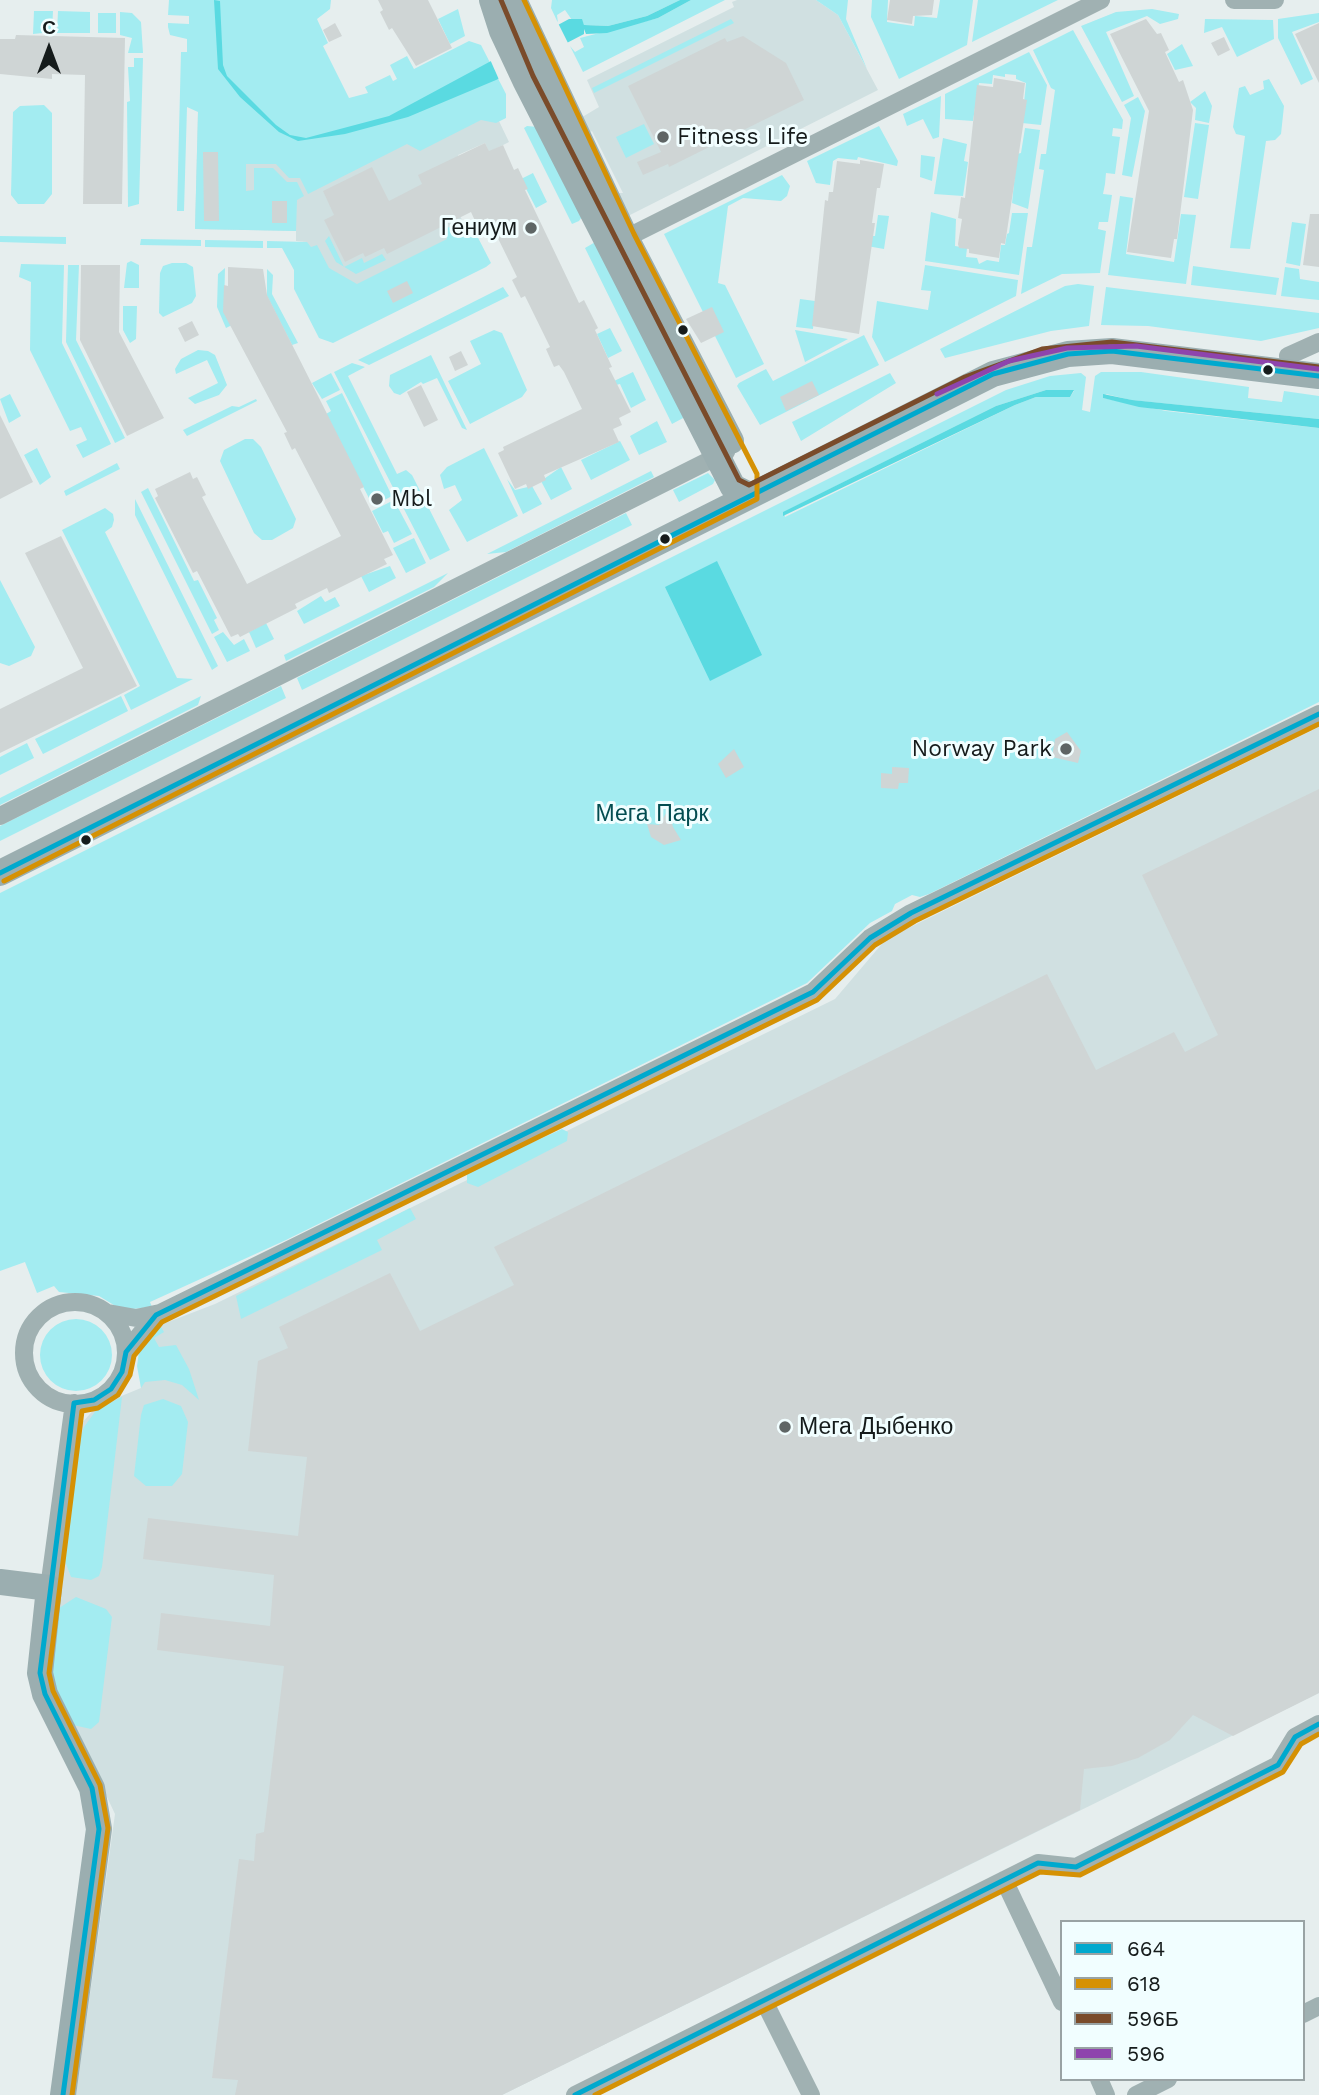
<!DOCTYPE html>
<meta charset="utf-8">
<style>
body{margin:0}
#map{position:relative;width:1319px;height:2095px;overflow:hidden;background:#e6eeee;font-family:"Work Sans",sans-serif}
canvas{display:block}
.legend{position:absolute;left:1060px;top:1920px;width:245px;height:161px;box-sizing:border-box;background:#f1feff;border:2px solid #99a3a4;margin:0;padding:9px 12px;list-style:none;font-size:21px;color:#151b1b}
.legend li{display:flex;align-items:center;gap:14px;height:35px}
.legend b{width:35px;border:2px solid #99a3a4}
.north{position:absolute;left:14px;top:14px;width:70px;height:70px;-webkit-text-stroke:5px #f1feff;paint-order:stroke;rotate:0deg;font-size:19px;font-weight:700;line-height:28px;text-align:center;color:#151b1b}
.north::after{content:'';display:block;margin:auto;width:24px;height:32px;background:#151b1b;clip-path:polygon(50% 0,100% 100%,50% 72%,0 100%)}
</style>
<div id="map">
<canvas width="1319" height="2095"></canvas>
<ul class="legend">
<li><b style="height:9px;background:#00a9ce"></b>664</li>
<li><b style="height:9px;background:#d59104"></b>618</li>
<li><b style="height:9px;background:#7a4b2a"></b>596Б</li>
<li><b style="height:9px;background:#8e44ad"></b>596</li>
</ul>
<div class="north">С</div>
</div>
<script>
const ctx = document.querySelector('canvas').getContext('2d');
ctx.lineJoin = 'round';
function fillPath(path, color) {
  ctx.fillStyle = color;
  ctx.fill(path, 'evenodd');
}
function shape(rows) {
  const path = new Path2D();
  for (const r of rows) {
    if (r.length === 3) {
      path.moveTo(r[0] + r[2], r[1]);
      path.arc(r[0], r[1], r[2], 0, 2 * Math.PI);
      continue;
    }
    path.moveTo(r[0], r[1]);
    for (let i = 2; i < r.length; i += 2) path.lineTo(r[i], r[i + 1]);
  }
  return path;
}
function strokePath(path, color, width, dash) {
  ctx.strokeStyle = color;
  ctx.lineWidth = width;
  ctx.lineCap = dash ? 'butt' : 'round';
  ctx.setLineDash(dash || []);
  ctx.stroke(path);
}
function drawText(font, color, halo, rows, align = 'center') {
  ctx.font = font + ' "Work Sans",sans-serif';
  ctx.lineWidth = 6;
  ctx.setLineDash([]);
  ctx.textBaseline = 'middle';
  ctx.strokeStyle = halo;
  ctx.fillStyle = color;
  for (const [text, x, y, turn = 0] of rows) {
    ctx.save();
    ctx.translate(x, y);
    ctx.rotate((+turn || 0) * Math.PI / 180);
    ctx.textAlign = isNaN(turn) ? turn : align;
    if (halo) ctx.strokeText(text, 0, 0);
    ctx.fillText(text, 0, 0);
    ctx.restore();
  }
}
fillPath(shape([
 [737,0,816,0,838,15,878,90,628,216,617,193,623,193,592,131,587,134,579,115,584,116,599,107,587,80,734,7,732,2],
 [488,98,509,142,489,152,485,143,458,155,475,190,453,202,484,263,340,336,310,247,306,242,296,241,296,231,195,229,198,111],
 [1319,727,1319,1693,502,2095,76,2095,115,1814,73,1725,53,1612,76,1438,81,1424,97,1406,141,1388,139,1351,155,1327,215,1304,835,999,886,939]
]), '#d0e0e1');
fillPath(shape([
 [169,0,331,0,330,9,317,19,328,43,323,46,349,98,368,93,365,87,390,75,393,81,397,79,390,65,407,56,414,69,469,41,481,45,506,94,506,118,496,123,481,120,420,151,407,144,308,194,300,178,289,178,276,164,246,164,246,191,254,190,254,168,273,168,287,182,297,182,304,196,297,200,296,231,195,229,198,112,187,107,184,211,177,211,181,52,187,52,187,39,170,35,168,27,168,23,189,24,189,16,168,15],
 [552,0,680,0,647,16,608,26,584,25,581,19,572,20,565,10,557,15,558,23,551,8],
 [691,0,725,0,583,72,570,46,575,52,584,47,580,38,658,18],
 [816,0,848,0,846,19,867,69,838,15],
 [872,0,888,0,887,22,914,26,915,16,937,18,940,0,973,0,967,45,899,79,871,17],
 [978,0,1058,0,972,42],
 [458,9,465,36,450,44,438,19],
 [1152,9,1179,14,1178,19,1160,24,1147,16,1106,32,1134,96,1122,102,1081,26,1116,12],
 [34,11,53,11,52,32,33,34],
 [58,11,90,12,90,33,57,33],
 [120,12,132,13,141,22,143,53,128,53,132,38,120,35],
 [98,13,116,13,116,33,98,33],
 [1319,13,1319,22,1292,32,1313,79,1301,85,1278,38,1278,19],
 [731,19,734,23,594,93,592,88],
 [1205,19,1273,20,1274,39,1237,57,1222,27,1204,33],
 [1073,30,1123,120,1122,129,1113,128,1112,136,1120,137,1115,174,1106,173,1105,184,1103,194,1112,195,1108,222,1099,222,1098,229,1106,231,1100,273,1062,274,1021,294,1027,247,1032,247,1044,170,1039,169,1041,154,1046,154,1055,90,1051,88,1033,50],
 [1182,44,1193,66,1175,70,1167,54],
 [1029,52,1047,85,1041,125,1022,123,1026,83,1016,79,1016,75,1005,74,1005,77,993,75,992,84,979,83,973,121,945,119,945,94],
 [134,58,143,58,139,204,128,207,127,102,130,101,128,67,134,67],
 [1269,79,1284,106,1281,134,1275,140,1266,141,1250,249,1230,248,1245,136,1236,134,1233,127,1239,88,1245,86,1250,95,1264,89,1263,81],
 [1205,91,1212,106,1209,123,1195,120,1196,108,1190,102],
 [941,96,939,137,933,139,923,119,907,126,903,114],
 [1138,97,1145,111,1132,177,1122,175,1131,118,1124,105],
 [44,105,52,113,52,194,44,204,18,204,11,195,13,112,20,106],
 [1195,123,1209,125,1198,199,1184,197],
 [644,124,654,144,626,158,616,137],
 [527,126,538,127,584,214,579,221,572,224,524,128],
 [879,126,898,161,897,166,858,157,857,160,838,158,833,161,830,185,816,183,807,161],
 [1025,128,1040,130,1028,209,1012,203,1017,154,1021,153],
 [943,138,967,144,964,161,968,162,963,196,934,194],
 [921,155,935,157,932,181,920,177],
 [533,173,547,202,536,208,521,179],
 [782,175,790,186,787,196,781,201,743,198,728,206,718,283,725,285,764,364,736,378,664,234],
 [1120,196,1133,198,1126,254,1174,262,1181,214,1196,215,1186,284,1108,275],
 [931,212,956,219,955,246,967,248,966,257,977,258,979,264,987,260,999,262,1001,245,1005,245,1007,234,1009,233,1012,213,1028,213,1019,275,925,261],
 [878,215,889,216,884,249,867,246,869,236,875,236],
 [462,221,465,225,472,226,491,263,486,267,333,343,319,338,294,289,294,270,282,248,267,248,267,241,307,242,311,247,317,245,329,268,357,284,447,239,443,230],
 [1292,222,1306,224,1300,266,1286,263],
 [0,236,66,237,66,244,0,242],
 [329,236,344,267,362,258,364,263,382,254,386,260,356,274,336,262,325,241],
 [141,239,201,240,201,246,140,245],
 [205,240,263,241,263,248,205,247],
 [597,241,685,417,672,424,585,248],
 [131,261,139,265,139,288,124,288,127,263],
 [172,263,186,263,193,267,196,296,192,303,163,317,159,313,160,273,163,266],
 [21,264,64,265,62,343,111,444,83,458,76,445,87,440,81,427,70,431,30,350,31,282,19,277],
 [68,265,79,265,76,340,125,438,115,443,66,342],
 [925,265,1018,280,1016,296,885,362,872,337,877,301,928,310,931,291,921,290],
 [1193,266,1279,278,1276,295,1191,285],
 [1285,267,1299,269,1300,279,1319,282,1319,300,1281,296],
 [225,268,224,309,232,325,226,328,217,307,218,274],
 [267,269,273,275,272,294,298,343,292,345,267,296],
 [1078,284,1094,286,1089,326,1051,331,945,358,940,349,1065,286],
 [503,287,509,296,369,365,358,360],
 [1106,287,1319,313,1319,328,1261,341,1148,326,1101,325],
 [800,299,815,301,813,329,796,327],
 [123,306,137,306,136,339,130,343,123,330],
 [610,328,622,351,608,358,597,334],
 [494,330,502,333,527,390,522,397,470,424,448,381,481,364,470,341],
 [795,330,848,339,805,362],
 [864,335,879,365,760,425,737,386,739,383,766,369,773,381],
 [198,350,208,351,215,355,227,385,219,395,195,404,188,398,218,383,207,360,176,374,175,369,181,359],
 [431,355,467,430,462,428,437,378,423,384,421,382,400,395,394,393,389,386,390,375],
 [352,363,365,367,348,376,397,474,406,470,412,475,450,550,430,560,334,372],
 [633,372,646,400,631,408,620,384,616,385,614,381],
 [1101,372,1141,372,1249,387,1248,398,1282,402,1284,391,1319,396,1319,419,1131,400,1106,394,1103,398,1166,411,1319,428,1319,702,929,894,920,897,912,895,895,904,892,911,870,923,807,983,286,1240,150,1302,152,1307,122,1310,99,1296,59,1292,54,1286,37,1293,25,1262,0,1271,0,893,1006,390,1050,376,1081,373,1086,377,1082,410,1090,412,1095,376],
 [1046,390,1074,391,1070,397,1036,397,1015,405,785,517,784,512,996,406],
 [331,373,340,390,322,399,312,383],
 [890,373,896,383,801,441,792,422],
 [342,393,392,496,373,506,326,414,331,411,326,401],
 [10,394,21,416,9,423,0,399],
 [256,399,257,401,187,436,183,430,232,406,239,407],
 [657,421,667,442,639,455,630,436],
 [245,439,253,439,261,447,296,519,293,528,272,540,262,540,254,533,220,461,224,450],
 [620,441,630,460,591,480,581,460],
 [37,448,51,477,40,485,24,455],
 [484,448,518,516,467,542,449,510,462,500,455,485,444,489,440,475,447,467],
 [117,463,120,469,66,496,64,491],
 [561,467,572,489,551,500,541,481],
 [651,471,654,477,506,552,487,554],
 [708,473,715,480,713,484,679,502,673,490],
 [507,479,515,490,532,486,542,504,523,514],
 [148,488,194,581,198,580,217,618,214,620,219,630,212,634,141,492],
 [135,499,218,666,212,670,135,515],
 [394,500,412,534,394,543,388,531,383,533,372,511],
 [105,508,113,514,114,520,112,527,105,532,177,678,193,679,131,710,124,695,140,686,62,530],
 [626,513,632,525,302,690,297,678],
 [414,538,426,563,406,573,393,548],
 [390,566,396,578,369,592,361,576],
 [448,573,434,587,286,661,284,655],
 [0,580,35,647,31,656,9,666,0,663],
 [321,596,325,602,335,597,340,606,304,624,297,611],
 [266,623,274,639,256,648,249,632],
 [223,632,234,645,244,639,250,651,227,662,214,637],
 [281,686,286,698,0,841,0,826],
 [121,696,128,711,43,754,35,739],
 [201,696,198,705,0,805,0,798],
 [27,743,34,758,0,775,0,757],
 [562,1129,568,1132,567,1141,478,1187,467,1183,467,1172],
 [410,1208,416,1219,377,1240,382,1250,241,1319,236,1296],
 [76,1355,36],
 [160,1325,164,1332,154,1338,159,1347,176,1345,189,1369,199,1400,182,1385,165,1380,145,1382,141,1388,137,1366,140,1345],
 [122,1397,102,1567,99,1576,91,1580,71,1577,65,1561,80,1438,84,1427,97,1409],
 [163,1399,181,1406,188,1422,182,1474,172,1486,146,1486,134,1476,141,1415,144,1405],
 [76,1597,106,1609,112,1617,99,1722,91,1729,73,1725,53,1682,50,1662,53,1612]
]), '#a3ecf1');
fillPath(shape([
 [214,0,220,1,223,65,227,76,276,125,290,135,306,138,389,116,569,19,582,19,584,25,608,26,647,16,680,0,691,0,658,18,607,33,586,34,584,29,584,34,496,80,408,117,345,134,298,141,279,132,240,97,218,69],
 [1046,390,1074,390,1070,397,1036,397,1015,405,783,516,783,512,996,406],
 [1103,394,1132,400,1319,419,1319,428,1139,407,1103,398],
 [717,561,762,655,710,681,665,587]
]), '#5adae1');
fillPath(shape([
 [557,21,569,45,500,82,489,57]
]), '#e6eeee');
fillPath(shape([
 [378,0,428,0,452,48,416,66,392,28,389,30,380,12,383,10],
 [890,0,934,0,932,15,913,16,912,24,887,20],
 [1146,19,1157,34,1161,33,1169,50,1165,52,1179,82,1183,80,1193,110,1177,239,1174,239,1171,258,1127,252,1149,111,1110,34],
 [335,23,342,36,329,42,323,30],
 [1319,23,1319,83,1295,34],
 [16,35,125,38,122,204,83,204,85,75,52,74,52,79,0,74,0,39,15,39],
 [743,36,786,63,804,100,669,167,668,164,643,175,637,162,661,152,628,86,725,38,727,42],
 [1224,37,1230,50,1218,56,1211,43],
 [994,78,1025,83,1023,99,1027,100,1005,244,1001,243,999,258,969,253,969,249,959,248,958,244,962,219,958,218,961,197,965,198,977,85,993,87],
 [485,143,489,151,503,145,514,170,518,168,528,189,525,190,579,303,584,300,598,328,595,330,612,367,609,368,631,412,619,418,622,425,613,429,619,442,544,475,546,480,528,489,526,484,515,489,498,453,504,450,503,447,582,409,564,372,559,365,554,367,546,349,550,347,525,296,521,298,512,280,517,277,488,218,476,223,471,212,387,254,384,248,365,257,363,253,345,262,324,220,334,215,323,191,372,167,389,201,422,184,418,175],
 [203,152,218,152,219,221,204,221],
 [860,160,884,164,880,188,877,188,872,223,875,223,859,334,812,326,825,200,828,201,829,192,833,192,837,161,860,164],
 [272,201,287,201,287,223,272,223],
 [1310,214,1319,214,1319,267,1303,265],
 [81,265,120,265,119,332,164,418,127,436,80,340],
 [228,267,263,269,267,295,364,487,360,489,393,555,384,559,387,564,329,593,327,588,295,604,297,608,240,637,238,634,231,637,197,571,193,573,155,498,158,496,155,489,190,472,193,479,197,477,206,495,202,497,247,584,341,536,295,448,292,450,284,433,287,432,223,312,224,285,228,286],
 [407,281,413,293,393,303,387,291],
 [712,307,724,332,701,343,686,319],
 [192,321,199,335,185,342,178,328],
 [461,351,468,365,455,371,449,357],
 [812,381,819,395,786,411,780,397],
 [421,385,438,420,424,427,407,392],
 [0,415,33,482,0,499],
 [61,536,137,686,0,753,0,709,83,668,25,553],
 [1067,732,1081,751,1078,763,1052,757,1055,739],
 [734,749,744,767,726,778,718,764],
 [892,767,909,768,908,783,899,783,898,789,881,788,881,773,892,774],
 [1319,789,1319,1693,1233,1736,1193,1715,1170,1740,1138,1758,1112,1766,1084,1769,1080,1810,502,2095,235,2095,238,2080,212,2078,239,1859,254,1861,256,1834,264,1832,284,1666,157,1650,161,1613,270,1626,274,1575,143,1559,148,1518,298,1536,307,1457,248,1451,258,1361,288,1348,279,1327,390,1273,420,1331,514,1285,494,1247,1047,974,1096,1070,1174,1032,1185,1052,1218,1035,1142,875],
 [668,810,673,827,681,840,664,845,651,837,647,824,659,825]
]), '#cfd5d5');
strokePath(shape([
 [1234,0,1275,0],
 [616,243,1101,0],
 [1288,356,1319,342],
 [0,816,726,452],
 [75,1353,51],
 [108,1313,136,1318,160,1313,781,1008,813,992,870,938,911,913,1319,714],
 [126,1352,156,1315],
 [49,1588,74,1403],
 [1004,1880,1062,2002],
 [764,2001,811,2095],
 [1303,2014,1319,2006],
 [1099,2079,1106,2095],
 [575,2095,1038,1863,1076,1867,1278,1765,1295,1737,1319,1724],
 [1136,2095,1168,2079]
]), '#a0b1b2', 18);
strokePath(shape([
 [492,0,502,31,525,80,733,487,749,495],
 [514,0,626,238,731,441],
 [0,873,993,374,1068,354,1112,351,1319,376],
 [0,1582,49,1588,40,1673,45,1694,92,1788,99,1829,63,2095]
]), '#9baeb0', 26);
strokePath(shape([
 [0,873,993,374,1068,354,1112,351,1319,376],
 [63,2095,99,1829,92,1788,45,1694,40,1673,74,1403,94,1400,111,1389,122,1372,126,1352,156,1315,813,992,870,938,911,913,1319,714],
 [575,2095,1038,1863,1076,1867,1278,1765,1295,1737,1319,1724]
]), '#00a9ce', 5);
strokePath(shape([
 [4,881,757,499,757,474,634,234,524,0],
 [72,2095,108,1828,100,1785,53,1691,49,1673,82,1411,98,1408,118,1395,130,1375,134,1356,162,1322,817,1000,875,945,915,921,1319,724],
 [595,2095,1040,1872,1080,1875,1283,1772,1301,1744,1319,1734]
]), '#d59104', 5);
strokePath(shape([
 [501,0,533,76,739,480,749,485,965,377,1042,349,1112,342,1319,367]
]), '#7a4b2a', 5);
strokePath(shape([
 [937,394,1009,361,1067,348,1136,346,1318,369]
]), '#8e44ad', 5);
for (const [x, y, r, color] of [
 [663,137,7,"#5e6565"],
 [531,228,7,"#5e6565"],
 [683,330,6,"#151b1b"],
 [1268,370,6,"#151b1b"],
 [377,499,7,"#5e6565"],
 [665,539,6,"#151b1b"],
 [1066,749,7,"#5e6565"],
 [86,840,6,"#151b1b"],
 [785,1427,7,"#5e6565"]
]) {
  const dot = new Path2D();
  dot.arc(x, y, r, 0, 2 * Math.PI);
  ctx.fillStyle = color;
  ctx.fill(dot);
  strokePath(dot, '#f1feff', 2.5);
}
drawText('23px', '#151b1b', '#f1feff', [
 ["Fitness Life",677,137],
 ["Гениум",517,228,"right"],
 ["Mbl",391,499],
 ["Norway Park",1052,749,"right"],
 ["Мега Дыбенко",799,1427]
], 'left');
drawText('23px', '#034d51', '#f1feff', [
 ["Мега Парк",652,814]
]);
</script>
